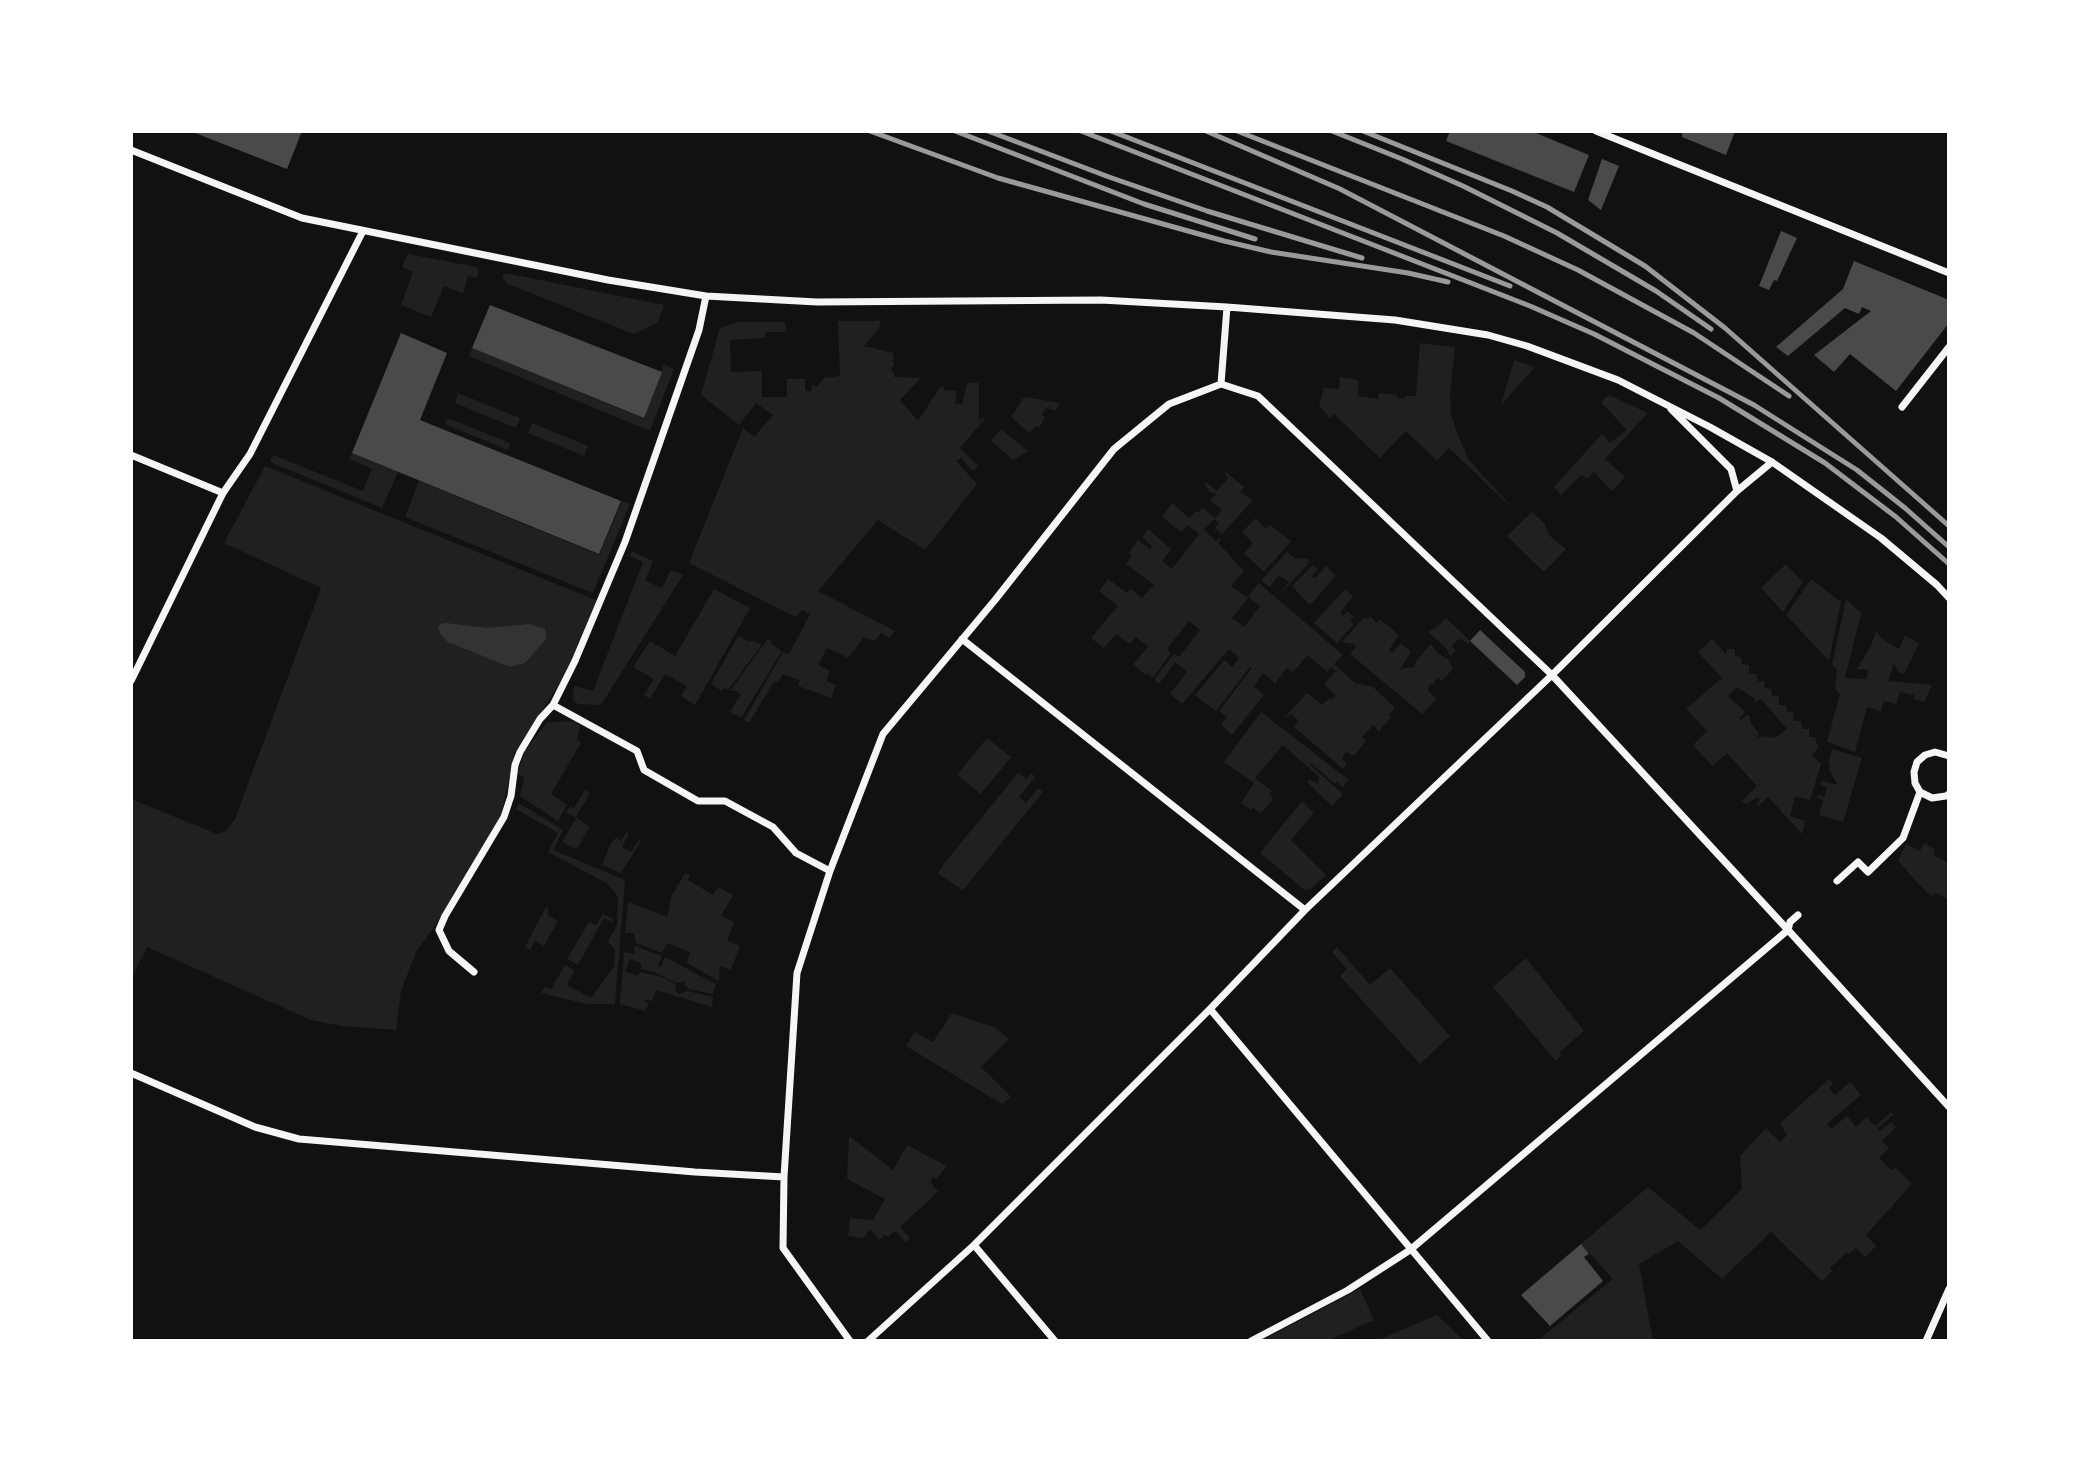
<!DOCTYPE html>
<style>
body{margin:0}
#map{position:relative;width:2080px;height:1472px;overflow:hidden;background:#111;font-family:Ubuntu,sans-serif}
canvas{display:block}
.frame{position:absolute;inset:0;border:133px solid #fff;pointer-events:none}
</style>
<div id="map">
<canvas width="2080" height="1472"></canvas>
<div class="frame"></div>
</div>
<script>
const ctx = document.querySelector('canvas').getContext('2d');
ctx.lineJoin = 'round';
function fillPath(path, color) {
  ctx.fillStyle = color;
  ctx.fill(path, 'evenodd');
}
function shape(rows) {
  const path = new Path2D();
  for (const r of rows) {
    path.moveTo(r[0], r[1]);
    for (let i = 2; i < r.length; i += 2) path.lineTo(r[i], r[i + 1]);
  }
  return path;
}
function strokePath(path, color, width, dash) {
  ctx.strokeStyle = color;
  ctx.lineWidth = width;
  ctx.lineCap = dash ? 'butt' : 'round';
  ctx.setLineDash(dash || []);
  ctx.stroke(path);
}
fillPath(shape([
 [408,254,477,267,479,271,477,278,468,276,463,293,444,286,431,317,401,305,413,272,402,267],
 [505,273,664,305,658,322,634,334,506,283,502,277],
 [838,321,881,321,879,328,864,346,893,353,894,367,891,367,891,371,894,372,894,377,921,378,900,400,918,421,940,387,944,387,943,390,957,391,955,404,962,405,967,383,979,383,979,422,981,418,984,418,984,420,960,448,978,466,973,471,961,458,956,461,977,484,925,550,878,520,818,591,895,631,889,638,881,633,875,641,864,637,848,658,827,648,818,665,830,671,826,681,836,685,831,698,798,686,800,680,783,674,778,682,774,681,749,723,744,720,783,652,789,654,810,614,802,610,796,617,689,563,743,428,754,437,773,415,756,403,739,425,701,395,720,328,739,322,785,322,786,332,765,332,765,338,730,340,731,372,762,371,762,397,787,397,787,379,805,379,805,391,811,391,812,386,817,386,824,378,840,376],
 [1420,343,1455,347,1450,391,1451,414,1456,430,1469,460,1515,511,1449,448,1437,461,1406,431,1380,458,1334,414,1330,418,1319,406,1324,388,1339,389,1340,377,1358,380,1358,396,1378,399,1379,393,1397,395,1397,398,1404,399,1405,396,1416,396],
 [472,348,643,418,664,364,674,369,650,431,469,356],
 [1514,360,1535,367,1501,405],
 [458,393,520,418,516,428,455,403],
 [1609,395,1648,413,1605,459,1625,477,1612,491,1594,472,1587,479,1581,475,1561,495,1554,487,1602,434,1610,443,1627,430,1601,402],
 [1024,397,1060,403,1055,411,1046,408,1042,415,1045,418,1039,428,1036,426,1029,433,1011,417],
 [448,418,510,443,508,450,445,424],
 [532,423,588,446,584,456,528,433],
 [1001,429,1028,451,1027,452,1013,460,991,441],
 [352,453,398,472,382,508,270,462,273,455,363,491,372,469,349,459],
 [265,466,598,601,569,669,515,752,501,815,444,913,416,952,401,991,396,1030,342,1026,311,1020,147,947,131,979,131,799,217,834,226,831,235,819,321,588,224,543],
 [1226,472,1244,487,1240,492,1253,500,1222,534,1215,528,1219,523,1214,519,1204,530,1216,541,1219,538,1221,539,1218,543,1244,571,1231,586,1248,598,1232,618,1244,627,1260,606,1248,597,1259,583,1343,655,1334,664,1355,683,1373,687,1395,708,1389,715,1391,717,1379,731,1373,725,1362,737,1366,741,1354,756,1346,751,1342,759,1347,764,1343,769,1294,727,1298,720,1291,714,1283,719,1307,693,1322,705,1330,698,1333,699,1336,696,1324,684,1336,671,1331,668,1327,672,1308,655,1293,672,1287,668,1275,683,1263,673,1254,686,1264,695,1232,735,1221,725,1227,717,1219,711,1252,668,1250,667,1216,711,1195,695,1224,660,1232,667,1239,658,1229,649,1182,704,1170,694,1187,672,1175,662,1159,684,1156,682,1155,678,1174,654,1179,657,1200,630,1189,621,1167,649,1171,653,1153,678,1148,673,1146,675,1133,664,1148,647,1136,637,1130,644,1116,634,1104,648,1091,638,1118,606,1099,591,1108,579,1127,593,1131,589,1142,598,1154,585,1126,564,1132,556,1129,553,1138,540,1150,549,1152,546,1142,537,1148,529,1171,549,1162,561,1172,569,1199,534,1187,525,1181,532,1162,517,1172,503,1189,518,1196,511,1199,512,1203,508,1215,518,1222,510,1210,500,1216,494,1210,492,1204,485,1206,482,1217,491,1228,478,1225,474],
 [419,481,599,555,622,501,630,504,593,593,405,517],
 [1532,512,1544,523,1550,536,1566,549,1544,572,1507,536],
 [1256,518,1265,529,1270,525,1291,541,1264,572,1244,553,1253,543,1242,532],
 [632,551,653,561,645,581,662,588,671,570,683,575,601,705,578,704,573,700,574,686,593,691,643,562,630,556],
 [1287,552,1295,558,1307,559,1310,562,1279,595,1289,582,1279,575,1270,587,1261,580],
 [1786,564,1803,582,1783,612,1761,588],
 [1313,565,1318,570,1312,576,1315,578,1326,566,1336,576,1310,605,1292,586],
 [1811,579,1841,602,1829,661,1786,615],
 [714,589,750,608,695,705,681,696,687,686,665,674,650,699,644,695,654,679,633,667,650,641,675,656],
 [1345,589,1353,596,1340,613,1343,616,1347,611,1354,617,1350,621,1354,624,1337,643,1314,623],
 [1846,599,1861,613,1845,678,1866,679,1869,670,1857,669,1871,646,1876,631,1881,638,1899,649,1905,635,1919,643,1904,674,1898,672,1894,663,1888,681,1932,685,1924,702,1914,699,1914,695,1900,692,1896,704,1884,701,1881,711,1867,707,1855,752,1827,742,1840,694,1835,689,1837,670,1832,664],
 [1370,616,1377,623,1380,619,1399,635,1389,650,1392,653,1401,643,1411,652,1400,669,1401,670,1404,668,1414,667,1416,661,1431,644,1437,653,1448,659,1453,669,1441,681,1437,678,1433,684,1429,685,1428,691,1437,699,1422,714,1350,654,1356,647,1353,644,1342,642,1364,617,1368,619],
 [1446,618,1470,641,1468,644,1460,638,1451,646,1456,650,1450,656,1446,648,1428,632,1440,625],
 [738,636,750,642,751,640,762,645,728,690,724,688,722,691,711,684],
 [768,639,772,641,771,644,782,651,741,718,730,712,741,694,736,691,730,691],
 [1712,639,1726,654,1727,649,1735,649,1735,656,1741,657,1742,664,1749,665,1749,673,1757,674,1757,681,1764,681,1765,688,1771,689,1772,696,1779,696,1779,705,1786,705,1787,712,1793,712,1794,721,1801,721,1802,729,1809,729,1809,737,1815,737,1818,748,1812,755,1821,764,1810,800,1795,796,1790,816,1805,821,1802,834,1768,797,1758,806,1757,804,1760,800,1758,797,1746,804,1742,801,1757,786,1727,753,1712,766,1693,745,1707,731,1686,709,1722,678,1698,652],
 [1737,687,1754,698,1755,703,1761,699,1787,729,1775,738,1762,736,1757,738,1759,733,1751,724,1749,716,1747,715,1741,720,1739,718,1745,712,1728,696],
 [1261,712,1349,780,1342,787,1337,782,1335,784,1311,763,1309,764,1343,794,1332,806,1307,782,1309,780,1318,783,1319,777,1283,745,1255,778,1272,791,1269,794,1273,799,1261,813,1253,807,1251,810,1241,803,1254,783,1224,762],
 [576,721,580,727,577,740,581,743,551,794,567,805,558,821,520,796,524,778,518,773,525,751,547,722],
 [987,738,1011,757,981,794,957,775],
 [1832,749,1862,758,1843,822,1819,815,1823,800,1817,798,1818,795,1824,797,1827,787,1821,785,1822,781,1838,785,1829,770,1830,764,1828,763],
 [1018,773,1026,779,1031,773,1035,777,1019,797,1026,803,1038,788,1043,792,963,890,938,874,943,865],
 [585,790,590,793,576,817,590,827,577,849,562,842,576,818,566,812,570,807,574,808],
 [1302,801,1314,813,1291,840,1326,875,1311,889,1305,890,1260,853],
 [519,803,563,830,553,850,625,880,615,1004,587,1004,541,993,545,987,551,989,565,965,575,970,567,985,591,998,614,966,615,949,608,942,617,925,618,897,608,884,548,852,558,833,516,809],
 [626,832,629,833,622,847,631,852,639,840,641,841,621,873,602,865,611,843,616,838,621,841],
 [1924,843,1935,849,1933,855,1949,863,1949,899,1935,892,1933,896,1926,892,1898,861,1906,844,1920,851],
 [685,873,690,875,688,880,713,895,718,887,733,895,721,916,734,922,727,940,740,946,731,970,720,966,719,981,687,963,690,952,667,943,662,953,636,943,634,933,625,933,628,902,667,917,672,895],
 [546,907,549,909,547,915,558,921,544,946,535,941,530,950,525,947],
 [603,914,613,919,612,922,604,918,578,965,567,959,589,922,596,925],
 [635,946,662,956,658,966,661,967,665,957,716,984,713,994,688,989,684,981,676,983,657,973,641,969,641,963,630,959,625,971,637,976,640,972,662,977,675,984,675,990,679,994,687,991,713,997,712,1007,656,990,652,1001,641,999,648,1003,646,1011,620,1004,624,952,634,954],
 [1337,947,1370,985,1390,968,1450,1036,1420,1064,1340,976,1347,969,1332,952],
 [1526,958,1584,1031,1560,1052,1562,1055,1556,1061,1493,987],
 [952,1013,996,1028,1009,1039,981,1067,1011,1097,1002,1104,906,1046,915,1032,933,1042],
 [1829,1079,1833,1084,1829,1088,1835,1095,1850,1082,1861,1095,1827,1124,1831,1129,1847,1116,1856,1127,1867,1117,1875,1126,1891,1112,1894,1114,1878,1128,1880,1131,1891,1122,1896,1127,1882,1141,1889,1148,1879,1158,1891,1170,1895,1167,1912,1184,1866,1235,1876,1246,1865,1257,1856,1248,1849,1254,1847,1252,1830,1268,1832,1271,1822,1281,1771,1232,1722,1279,1678,1241,1639,1264,1653,1341,1537,1341,1613,1279,1581,1244,1648,1187,1700,1230,1742,1189,1740,1156,1766,1128,1780,1142,1787,1135,1780,1123],
 [849,1136,893,1170,907,1145,947,1166,936,1179,933,1177,930,1181,938,1192,900,1227,910,1238,905,1242,895,1231,888,1237,885,1235,879,1240,870,1229,863,1238,848,1236,850,1218,873,1220,885,1199,847,1179],
 [1360,1289,1374,1320,1327,1341,1261,1341],
 [1437,1315,1464,1341,1381,1341,1383,1338]
]), '#202020');
fillPath(shape([
 [446,623,487,628,529,624,545,629,547,638,525,663,510,667,448,642,441,635,438,628,440,624]
]), '#333');
fillPath(shape([
 [190,131,302,131,287,169],
 [1450,131,1531,131,1589,155,1574,192,1446,141],
 [1682,131,1735,131,1726,155,1682,137],
 [1602,159,1619,166,1601,210,1588,200],
 [1781,231,1797,238,1777,281,1774,280,1769,290,1759,286],
 [1854,261,1949,300,1949,323,1896,391,1850,354,1834,372,1814,355,1871,311,1862,307,1859,314,1845,308,1788,356,1776,347,1843,289],
 [490,305,662,372,644,418,472,348],
 [401,333,447,353,420,420,621,501,599,554,352,453],
 [1480,630,1525,672,1525,677,1517,685,1470,641],
 [1581,1244,1589,1254,1584,1257,1603,1281,1550,1326,1521,1295]
]), '#4a4a4a');
strokePath(shape([
 [1596,131,1949,273],
 [131,150,302,218,608,280,706,296,817,302,1101,300,1227,307,1395,320,1488,335,1527,346,1618,380,1710,427,1772,462,1881,538,1937,585,1949,598],
 [1221,384,1258,396,1552,675,1788,930,1949,1107],
 [1221,384,1227,307],
 [1902,407,1949,347],
 [1671,409,1731,469,1737,491],
 [131,455,223,493],
 [962,639,1305,910],
 [131,681,223,493,250,454,363,231],
 [553,705,637,751,644,770,698,801,725,801,773,827,796,853,830,871],
 [1949,756,1935,752,1925,755,1917,762,1914,772,1915,783,1920,792,1932,798,1946,796,1949,794],
 [1837,881,1858,862,1868,872,1903,838,1920,792],
 [474,972,449,951,439,930,445,916,504,817,511,796,515,765,520,752,540,719,553,705,575,661,625,542,699,330,706,296],
 [1210,1009,1488,1341],
 [131,1073,255,1127,299,1139,695,1172,784,1177],
 [974,1245,1055,1341],
 [850,1341,783,1248,784,1177,797,973,830,871,883,734,995,600,1114,449,1169,404,1221,384],
 [868,1341,974,1245,1210,1009,1305,910,1552,675,1737,491,1772,462],
 [1251,1341,1348,1290,1410,1250,1788,930,1790,922,1798,915],
 [1926,1341,1949,1289]
]), '#f5f5f5', 7);
strokePath(shape([
 [870,131,998,178,1224,241,1271,252,1408,273,1448,282],
 [955,131,1144,204,1255,239],
 [988,131,1109,177,1207,211,1362,258],
 [1081,131,1530,306,1594,334,1719,398,1825,463,1896,517,1949,564],
 [1111,131,1510,286],
 [1206,131,1340,189,1754,405,1857,470,1905,508,1949,547],
 [1237,131,1504,236,1578,270,1694,333,1789,396],
 [1332,131,1402,159,1463,186,1557,233,1656,291,1711,329],
 [1363,131,1512,191,1547,207,1645,266,1725,328,1949,526]
]), '#9a9a9a', 5);
</script>
